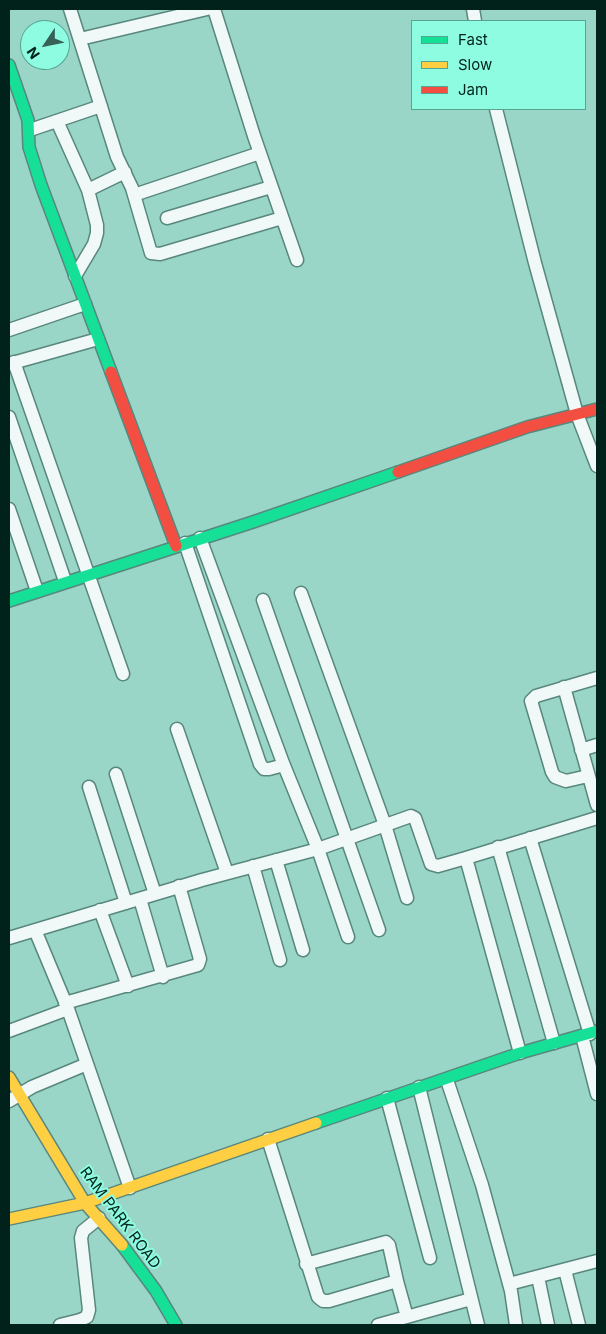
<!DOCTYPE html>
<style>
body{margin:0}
#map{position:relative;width:606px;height:1334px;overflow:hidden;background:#9ad6c7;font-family:Inter,sans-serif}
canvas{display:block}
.frame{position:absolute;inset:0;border:10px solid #00221b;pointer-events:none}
.legend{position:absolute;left:411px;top:20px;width:175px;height:90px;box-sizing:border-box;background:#8efce1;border:1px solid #55a592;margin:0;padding:6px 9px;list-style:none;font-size:15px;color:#00221b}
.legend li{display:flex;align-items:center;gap:10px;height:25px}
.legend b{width:25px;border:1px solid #55a592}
.north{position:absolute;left:20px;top:20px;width:50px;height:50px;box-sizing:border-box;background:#8efce1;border:1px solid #55a592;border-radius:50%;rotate:236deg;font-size:14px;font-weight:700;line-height:20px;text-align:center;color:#00221b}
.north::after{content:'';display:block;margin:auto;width:18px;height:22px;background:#366157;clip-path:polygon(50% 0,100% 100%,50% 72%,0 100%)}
</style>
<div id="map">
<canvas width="606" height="1334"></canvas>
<div class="frame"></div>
<ul class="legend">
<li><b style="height:6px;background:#16e098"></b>Fast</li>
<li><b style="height:6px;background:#ffcf43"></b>Slow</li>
<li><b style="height:6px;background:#f24e42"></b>Jam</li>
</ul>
<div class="north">N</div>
</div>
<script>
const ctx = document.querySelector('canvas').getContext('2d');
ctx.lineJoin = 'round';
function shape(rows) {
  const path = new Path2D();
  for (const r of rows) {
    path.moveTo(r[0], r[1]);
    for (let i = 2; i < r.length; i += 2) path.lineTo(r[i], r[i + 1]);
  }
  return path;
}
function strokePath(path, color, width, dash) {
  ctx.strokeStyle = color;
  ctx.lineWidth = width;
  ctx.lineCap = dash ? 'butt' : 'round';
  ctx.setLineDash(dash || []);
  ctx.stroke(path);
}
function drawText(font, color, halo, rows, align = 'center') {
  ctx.font = font + ' Inter,sans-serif';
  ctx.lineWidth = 4;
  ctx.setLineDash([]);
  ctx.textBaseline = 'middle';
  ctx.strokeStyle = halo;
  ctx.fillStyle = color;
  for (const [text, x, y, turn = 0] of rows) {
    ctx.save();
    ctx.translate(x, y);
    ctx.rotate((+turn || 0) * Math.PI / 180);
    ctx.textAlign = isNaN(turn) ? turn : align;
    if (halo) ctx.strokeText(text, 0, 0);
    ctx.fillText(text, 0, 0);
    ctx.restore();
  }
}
const street = shape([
 [70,9,117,157,132,188,151,253,160,254,282,218],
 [214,9,254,136,297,260],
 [473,9,475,21],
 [80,39,207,9],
 [496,109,535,263,577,414,597,466],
 [57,121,88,190,97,225,97,233,94,244,75,276],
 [30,130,101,106],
 [88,190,125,172],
 [134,195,260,153],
 [167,218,271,187],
 [9,330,85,304],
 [14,362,123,674],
 [9,364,98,339],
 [9,417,65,581],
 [9,509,37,591],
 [200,538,283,763,318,849,348,937],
 [185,543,260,764,264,769,269,769,284,765],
 [301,593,385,825,407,898],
 [263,600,379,930],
 [564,687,597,805],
 [177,729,227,873],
 [581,750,597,745],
 [116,774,155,894],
 [588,776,566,781,555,777,552,772,531,701,536,696,597,678],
 [89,787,126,903],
 [530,838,590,1034],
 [498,847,554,1043],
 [276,860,303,950],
 [253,866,280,960],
 [140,899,163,977],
 [100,910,128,986],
 [35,930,68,1009,130,1188],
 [9,938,202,880,318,849,411,816,415,818,431,864,438,866,466,858],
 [65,1003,198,965,200,959,179,886],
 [9,1031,68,1009],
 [582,1036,597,1094],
 [520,1053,466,858,597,818],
 [447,1080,482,1185,511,1291,516,1325],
 [419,1087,478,1325],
 [387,1098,430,1258],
 [9,1101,32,1087,87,1064],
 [268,1139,318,1297,323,1301,329,1301,397,1281,407,1317],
 [306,1264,386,1242,389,1245,397,1281],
 [565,1270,579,1325],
 [538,1277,548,1325],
 [509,1284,597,1261],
 [60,1325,80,1320],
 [80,1325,80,1320,87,1317,89,1310,81,1238,83,1231,99,1218],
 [378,1325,471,1299]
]);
const fast = shape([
 [9,65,28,120,29,147,41,185,111,372],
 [9,601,253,522,398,472],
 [316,1123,520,1053,597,1031],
 [122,1245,156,1291,176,1325]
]);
const slow = shape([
 [9,1077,85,1203,122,1245],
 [9,1219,85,1203,316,1123]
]);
const jam = shape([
 [111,372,176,546],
 [398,472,527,427,597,409]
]);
strokePath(street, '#58877d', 15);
strokePath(fast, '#58877d', 14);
strokePath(slow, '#58877d', 14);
strokePath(jam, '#58877d', 14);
strokePath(street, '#f0f9f7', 12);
strokePath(fast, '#16e098', 11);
strokePath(slow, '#ffcf43', 11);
strokePath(jam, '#f24e42', 11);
drawText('15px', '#00221b', '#8efce1', [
 ["RAM PARK ROAD",120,1218,53]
]);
</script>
